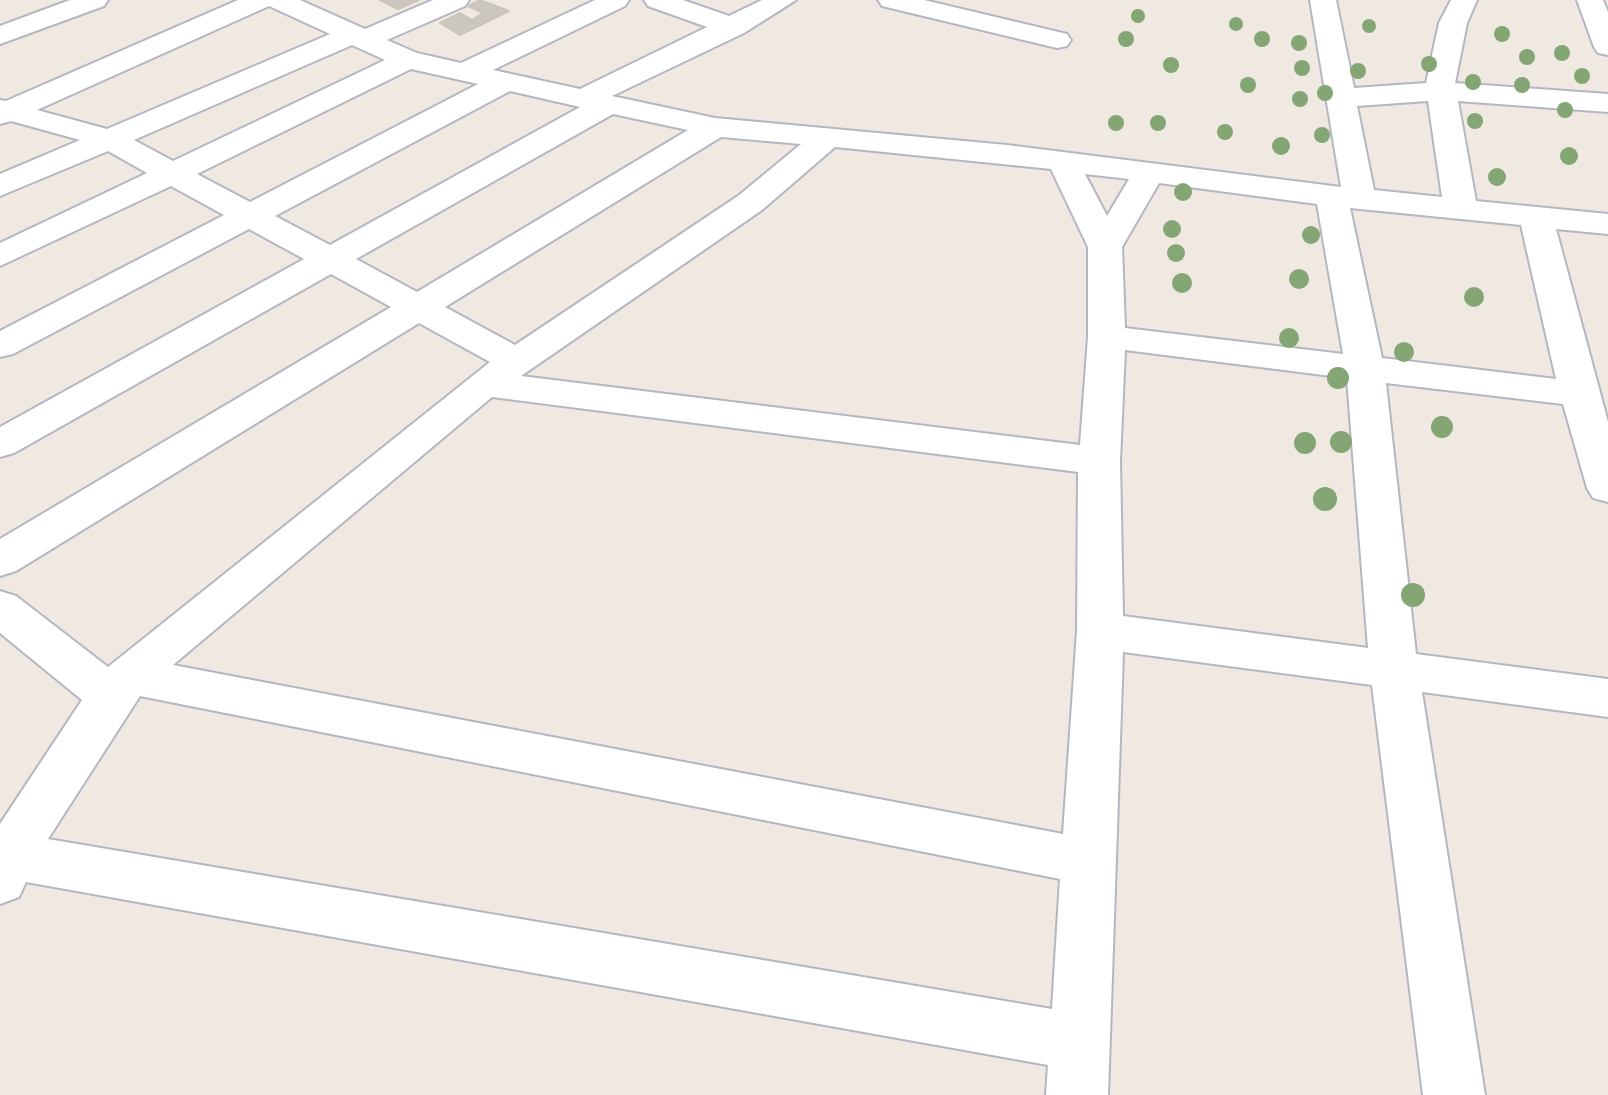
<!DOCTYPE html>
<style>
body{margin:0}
canvas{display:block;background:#efe9e1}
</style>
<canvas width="1608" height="1095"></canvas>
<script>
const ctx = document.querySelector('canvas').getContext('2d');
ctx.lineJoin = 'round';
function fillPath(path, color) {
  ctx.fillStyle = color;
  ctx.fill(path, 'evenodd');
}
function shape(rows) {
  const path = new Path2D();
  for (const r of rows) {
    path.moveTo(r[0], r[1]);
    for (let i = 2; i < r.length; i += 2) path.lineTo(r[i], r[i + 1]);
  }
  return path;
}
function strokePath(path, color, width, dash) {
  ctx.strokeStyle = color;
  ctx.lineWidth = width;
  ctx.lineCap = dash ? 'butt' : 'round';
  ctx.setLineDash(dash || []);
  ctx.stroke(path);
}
const building = shape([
 [380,0,419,0,398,9,380,0],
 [480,0,509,11,460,35,440,23,460,13,472,20,483,13,468,6,480,0]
]);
fillPath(building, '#cbc7bf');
strokePath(building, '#cbc5ba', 2);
const minor = shape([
 [70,0,108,0,104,6,0,44,0,26,70,0],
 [238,0,300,0,365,29,433,0,469,0,465,6,387,40,417,53,461,63,595,0,629,0,625,6,493,70,580,89,707,27,648,6,644,0,683,0,729,16,762,0,796,0,744,33,612,96,715,118,1007,145,1341,187,1310,0,1336,0,1354,88,1426,83,1439,23,1451,0,1477,0,1467,23,1455,83,1608,94,1608,112,1458,101,1476,201,1608,214,1608,234,1556,229,1608,422,1608,502,1593,498,1587,488,1563,404,1386,383,1416,654,1608,679,1608,717,1422,692,1485,1095,1423,1095,1372,685,1123,652,1108,1095,1046,1095,1048,1065,26,882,19,897,0,904,0,824,82,700,0,633,0,591,16,596,108,667,490,362,419,323,16,571,0,576,0,539,391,307,331,274,14,453,0,457,0,427,304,259,249,229,13,354,0,357,0,331,224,215,171,186,0,266,0,243,147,173,108,151,0,196,0,174,80,140,11,121,0,124,0,100,6,101,238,0],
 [269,6,330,34,107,129,37,110,269,6],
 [352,45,385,60,173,161,134,140,352,45],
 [411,69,478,84,250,202,197,174,411,69],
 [510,91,580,107,330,245,275,216,510,91],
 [1428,101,1442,197,1374,190,1357,106,1428,101],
 [613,114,688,130,417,292,356,259,613,114],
 [721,137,801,144,738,196,515,345,445,307,721,137],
 [835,147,1051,169,1088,247,1088,337,1080,445,521,376,762,210,835,147],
 [1085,174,1129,179,1107,216,1085,174],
 [1159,183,1317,204,1343,354,1125,328,1122,247,1159,183],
 [1350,208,1521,225,1556,379,1382,358,1350,208],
 [1125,350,1347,378,1368,648,1123,616,1120,461,1125,350],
 [492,397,1078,472,1077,631,1063,834,173,665,492,397],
 [140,696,1060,879,1052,1009,48,839,140,696],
 [878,0,924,0,1067,34,1071,40,1067,46,1057,48,882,6,878,0],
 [1577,0,1603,0,1608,12,1608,55,1598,53,1594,47,1577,0]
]);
strokePath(minor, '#b4b7c1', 4);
fillPath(minor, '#fff');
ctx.fillStyle = '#84a574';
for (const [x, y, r] of [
 [1138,16,7],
 [1236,24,7],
 [1369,26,7],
 [1502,34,8],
 [1126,39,8],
 [1262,39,8],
 [1299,43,8],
 [1562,53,8],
 [1527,57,8],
 [1429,64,8],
 [1171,65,8],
 [1302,68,8],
 [1358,71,8],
 [1582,76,8],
 [1473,82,8],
 [1248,85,8],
 [1522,85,8],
 [1325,93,8],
 [1300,99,8],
 [1565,110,8],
 [1475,121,8],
 [1116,123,8],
 [1158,123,8],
 [1225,132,8],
 [1322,135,8],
 [1281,146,9],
 [1569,156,9],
 [1497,177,9],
 [1183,192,9],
 [1172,229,9],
 [1311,235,9],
 [1176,253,9],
 [1299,279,10],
 [1182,283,10],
 [1474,297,10],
 [1289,338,10],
 [1404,352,10],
 [1338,378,11],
 [1442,427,11],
 [1341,442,11],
 [1305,443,11],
 [1325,499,12],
 [1413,595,12]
]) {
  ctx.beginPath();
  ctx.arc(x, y, r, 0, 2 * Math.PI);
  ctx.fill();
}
</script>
